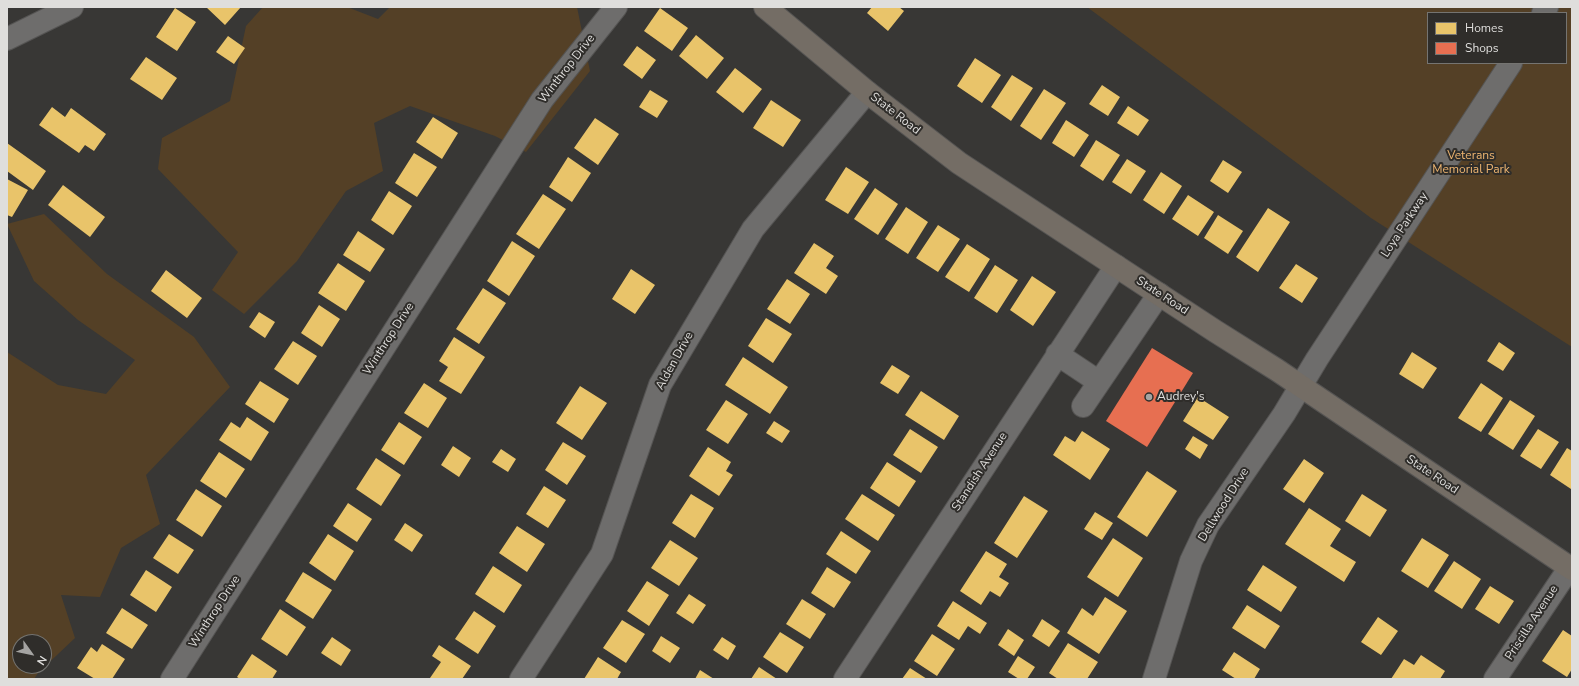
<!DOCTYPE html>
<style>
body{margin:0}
#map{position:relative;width:1579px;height:686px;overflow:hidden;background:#383735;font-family:"Nunito Sans",sans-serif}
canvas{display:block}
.frame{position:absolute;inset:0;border:8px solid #dfdedc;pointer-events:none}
.legend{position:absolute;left:1427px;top:12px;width:140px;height:52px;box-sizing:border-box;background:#2f2d2a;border:1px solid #757471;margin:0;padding:5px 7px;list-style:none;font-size:12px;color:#dfdedc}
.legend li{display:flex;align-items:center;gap:8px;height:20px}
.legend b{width:20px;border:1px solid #757471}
.north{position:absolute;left:12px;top:634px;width:40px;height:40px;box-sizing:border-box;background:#2f2d2a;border:1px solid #757471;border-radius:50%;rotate:123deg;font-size:11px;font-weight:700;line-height:16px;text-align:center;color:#dfdedc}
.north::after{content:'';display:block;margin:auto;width:14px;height:18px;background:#a5a4a2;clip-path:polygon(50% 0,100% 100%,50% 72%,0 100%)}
</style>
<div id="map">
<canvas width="1579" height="686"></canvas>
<div class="frame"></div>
<ul class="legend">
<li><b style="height:11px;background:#e9c46a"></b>Homes</li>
<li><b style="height:11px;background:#e76f51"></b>Shops</li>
</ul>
<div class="north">N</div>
</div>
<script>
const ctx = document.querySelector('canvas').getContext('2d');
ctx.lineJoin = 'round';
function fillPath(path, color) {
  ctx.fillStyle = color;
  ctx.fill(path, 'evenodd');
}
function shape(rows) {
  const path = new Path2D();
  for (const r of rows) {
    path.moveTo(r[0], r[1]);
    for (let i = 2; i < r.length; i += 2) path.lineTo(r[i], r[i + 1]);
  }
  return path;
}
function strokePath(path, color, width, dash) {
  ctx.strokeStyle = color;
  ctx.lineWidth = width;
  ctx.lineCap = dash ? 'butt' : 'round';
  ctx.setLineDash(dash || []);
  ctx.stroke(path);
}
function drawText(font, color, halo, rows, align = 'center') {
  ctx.font = font + ' "Nunito Sans",sans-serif';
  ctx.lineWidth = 4;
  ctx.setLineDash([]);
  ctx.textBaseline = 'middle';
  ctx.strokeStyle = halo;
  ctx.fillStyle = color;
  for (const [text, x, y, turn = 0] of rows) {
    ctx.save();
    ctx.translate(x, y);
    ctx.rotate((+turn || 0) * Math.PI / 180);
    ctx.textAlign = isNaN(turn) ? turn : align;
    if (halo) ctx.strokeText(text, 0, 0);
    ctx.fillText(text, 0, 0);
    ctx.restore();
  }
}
fillPath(shape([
 [263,7,347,7,378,19,390,7,577,7,590,71,526,152,495,136,410,106,374,123,383,171,346,191,297,261,244,314,212,290,238,252,158,169,162,138,230,101,246,26],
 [1087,7,1572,7,1572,347,1371,218],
 [1428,13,1566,13,1566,63,1428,63],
 [44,214,107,274,194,337,230,387,146,475,160,524,121,548,100,597,61,595,75,638,38,673,34,679,7,679,7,352,58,385,106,394,135,360,78,320,34,281,7,224],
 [20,642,44,642,44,666,20,666]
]), '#544026');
fillPath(shape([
 [206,7,241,7,225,25],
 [872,7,899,7,904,11,888,31,867,13],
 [175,8,196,22,177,51,156,37],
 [660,8,688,28,672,51,644,31],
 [696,35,724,58,707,79,679,56],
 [228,36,245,48,234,64,216,52],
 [637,46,656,60,642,79,623,65],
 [146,57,177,78,162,100,130,79],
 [975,58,1001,75,982,103,957,86],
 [735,68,762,89,743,113,716,92],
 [1012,75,1033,88,1011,121,991,107],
 [1102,85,1120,97,1108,116,1089,104],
 [1044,89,1066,103,1041,140,1020,126],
 [650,90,668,101,657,118,639,107],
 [771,100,801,120,783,147,753,128],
 [1128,106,1149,120,1138,136,1117,123],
 [52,107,65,117,71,108,106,134,94,151,85,145,79,153,39,125],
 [433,117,458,133,442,159,416,142],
 [595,118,619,134,598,165,574,148],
 [1066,120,1089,135,1074,157,1052,143],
 [1096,140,1120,155,1103,181,1080,166],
 [7,143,46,171,33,190,7,171],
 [414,153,437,167,417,197,395,183],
 [568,157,591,173,572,202,549,187],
 [1127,159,1146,171,1131,194,1112,182],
 [1223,160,1242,172,1228,193,1210,181],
 [846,167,869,182,848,214,825,200],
 [1161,172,1182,186,1164,214,1143,200],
 [7,179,28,190,12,217,7,215],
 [63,185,105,217,90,237,48,205],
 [875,188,898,204,878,235,854,219],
 [389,191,412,206,393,235,371,220],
 [543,194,566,209,539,249,516,234],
 [1188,195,1214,212,1198,236,1172,219],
 [906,207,928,222,908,254,885,239],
 [1268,208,1290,222,1258,272,1236,257],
 [1218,215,1243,231,1228,254,1204,238],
 [938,225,960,239,938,272,916,258],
 [358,231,385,249,370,272,343,255],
 [512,241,535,256,509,296,487,281],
 [814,243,834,256,826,268,838,276,826,294,794,273],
 [967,244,990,259,969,292,945,277],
 [338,263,365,281,346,311,318,293],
 [1296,264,1318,278,1302,303,1279,288],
 [995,265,1018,280,997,313,974,298],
 [631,269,655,285,635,314,612,299],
 [166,270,202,298,187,318,151,291],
 [1032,276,1056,292,1033,326,1010,310],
 [787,279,810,294,790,324,767,309],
 [483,288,506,303,479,344,456,329],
 [319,305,340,319,322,347,301,333],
 [259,312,275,322,265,338,249,327],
 [766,318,792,334,773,363,748,346],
 [454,337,485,357,461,394,439,381,448,367,439,361],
 [293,341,317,356,298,385,274,369],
 [1499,342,1515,353,1503,371,1487,361],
 [1412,352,1437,368,1423,389,1399,374],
 [743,357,788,387,770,414,725,385],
 [892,365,910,376,898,394,880,383],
 [260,381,289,399,274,423,245,404],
 [424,383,447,398,428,428,404,413],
 [1481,383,1503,398,1481,432,1458,418],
 [580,386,607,403,582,440,556,423],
 [921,391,959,416,944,440,905,415],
 [1198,397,1229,417,1213,440,1183,421],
 [726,400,748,414,728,444,706,430],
 [1510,400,1535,416,1513,450,1488,434],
 [247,417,269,432,251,461,219,440,231,422,240,428],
 [774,421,790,431,782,443,766,433],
 [399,422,422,437,404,465,381,450],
 [910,429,938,447,921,473,893,455],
 [1538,429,1559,442,1541,469,1520,456],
 [1082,431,1110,449,1090,480,1053,455,1065,436,1075,442],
 [1193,436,1208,445,1200,459,1185,449],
 [563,442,586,456,567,485,545,470],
 [453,446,471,458,459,477,441,465],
 [708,447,731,462,726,471,733,475,719,496,689,476],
 [1567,448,1572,451,1571,489,1550,475],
 [501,449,516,459,508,472,492,462],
 [219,452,245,469,226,498,200,481],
 [376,458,401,475,381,506,356,489],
 [1304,459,1324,473,1304,503,1283,489],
 [887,462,916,481,899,507,870,488],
 [1147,471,1177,491,1147,537,1117,517],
 [544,486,566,500,548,528,526,514],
 [196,489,222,506,202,537,176,520],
 [691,494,714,508,695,538,672,523],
 [862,494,895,515,878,541,845,519],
 [1362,494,1387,510,1370,537,1345,521],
 [1024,496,1048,511,1017,558,994,543],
 [348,503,372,519,357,542,333,526],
 [1309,508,1341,529,1330,546,1356,562,1344,582,1285,544],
 [1095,512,1113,523,1102,540,1084,529],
 [405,523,423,535,412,552,394,540],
 [517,526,545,544,527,572,499,553],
 [841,531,871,551,856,574,826,554],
 [169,534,194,550,178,574,153,558],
 [328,534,354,551,335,581,309,563],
 [1113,538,1143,558,1118,597,1087,577],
 [1422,538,1449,555,1428,588,1401,571],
 [670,540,698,558,679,586,651,568],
 [986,551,1007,564,999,577,1009,583,1000,597,990,591,981,605,960,591],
 [1454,561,1481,579,1462,609,1434,591],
 [1263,565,1297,587,1281,612,1247,590],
 [493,566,522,585,504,613,475,594],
 [827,567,851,582,834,608,811,593],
 [146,570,172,587,156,612,130,595],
 [303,572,332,590,313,619,285,601],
 [647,581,669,595,649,626,627,611],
 [1490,586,1514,601,1499,624,1475,609],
 [689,594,706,605,693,624,676,613],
 [1105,597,1127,611,1099,654,1067,633,1082,608,1093,616],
 [802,599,826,614,810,639,786,624],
 [953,601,987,623,980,634,968,626,959,640,937,626],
 [1247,605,1280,626,1265,649,1232,628],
 [122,608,148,625,132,649,106,633],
 [280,609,306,627,287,656,261,639],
 [474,611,496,626,478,654,455,639],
 [1378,617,1398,631,1381,655,1361,642],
 [1042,619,1060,631,1049,647,1032,636],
 [622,620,645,634,626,663,603,648],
 [1008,629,1024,640,1014,656,998,645],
 [1563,630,1572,636,1572,669,1567,677,1542,661],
 [780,632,804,647,787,673,763,657],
 [932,634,955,649,937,676,914,661],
 [661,636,680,648,670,663,652,651],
 [332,637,351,650,341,666,321,653],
 [722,637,736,646,728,660,713,650],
 [1068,643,1098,662,1087,679,1058,679,1049,673],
 [102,644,125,659,112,679,95,679,77,668,91,647,97,652],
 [439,645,471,666,462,679,430,678,441,662,432,656],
 [1234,652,1260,669,1254,679,1236,679,1222,670],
 [252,654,277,671,272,679,240,679,237,677],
 [1421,655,1445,671,1440,679,1391,679,1404,659,1414,665],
 [1018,656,1035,667,1027,679,1019,679,1008,672],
 [598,657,621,672,617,679,584,679],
 [759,667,777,679,751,679],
 [910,668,927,679,902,679],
 [700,670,714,679,695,679]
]), '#e9c46a');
fillPath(shape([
 [1152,348,1193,373,1147,447,1106,421]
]), '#e76f51');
const minor = shape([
 [1543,13,1547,7],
 [7,39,72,7],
 [1057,354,1099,382],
 [1083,406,1159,294],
 [172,679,542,100,616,7],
 [521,679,602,554,660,385,753,229,867,92],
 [845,679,1116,266],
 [1154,679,1191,561,1208,525,1284,414,1317,359,1511,63],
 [1495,679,1570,567]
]);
const major = shape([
 [765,7,867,92,959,163,1215,331,1277,370,1572,569]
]);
strokePath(minor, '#555453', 24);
strokePath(major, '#555453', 24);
strokePath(minor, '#6e6d6c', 22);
strokePath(major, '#746d65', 22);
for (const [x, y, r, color] of [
 [1149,397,4,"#a5a4a2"]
]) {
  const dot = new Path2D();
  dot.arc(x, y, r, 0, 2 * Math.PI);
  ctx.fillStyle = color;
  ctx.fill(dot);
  strokePath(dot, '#2f2d2a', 1.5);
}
drawText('12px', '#dfdedc', '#2f2d2a', [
 ["Winthrop Drive",567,69,-52],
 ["State Road",895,114,38],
 ["Loya Parkway",1405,225,-57],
 ["State Road",1162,296,33],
 ["Winthrop Drive",389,339,-57],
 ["Alden Drive",675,361,-61],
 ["Standish Avenue",980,472,-57],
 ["State Road",1432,475,34],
 ["Dellwood Drive",1224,505,-58],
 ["Winthrop Drive",215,612,-57],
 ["Priscilla Avenue",1532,623,-57]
]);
drawText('12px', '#eeb570', '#2f2d2a', [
 ["Veterans",1471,156],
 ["Memorial Park",1471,170]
]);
drawText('12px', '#dfdedc', '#2f2d2a', [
 ["Audrey's",1157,397]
], 'left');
</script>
